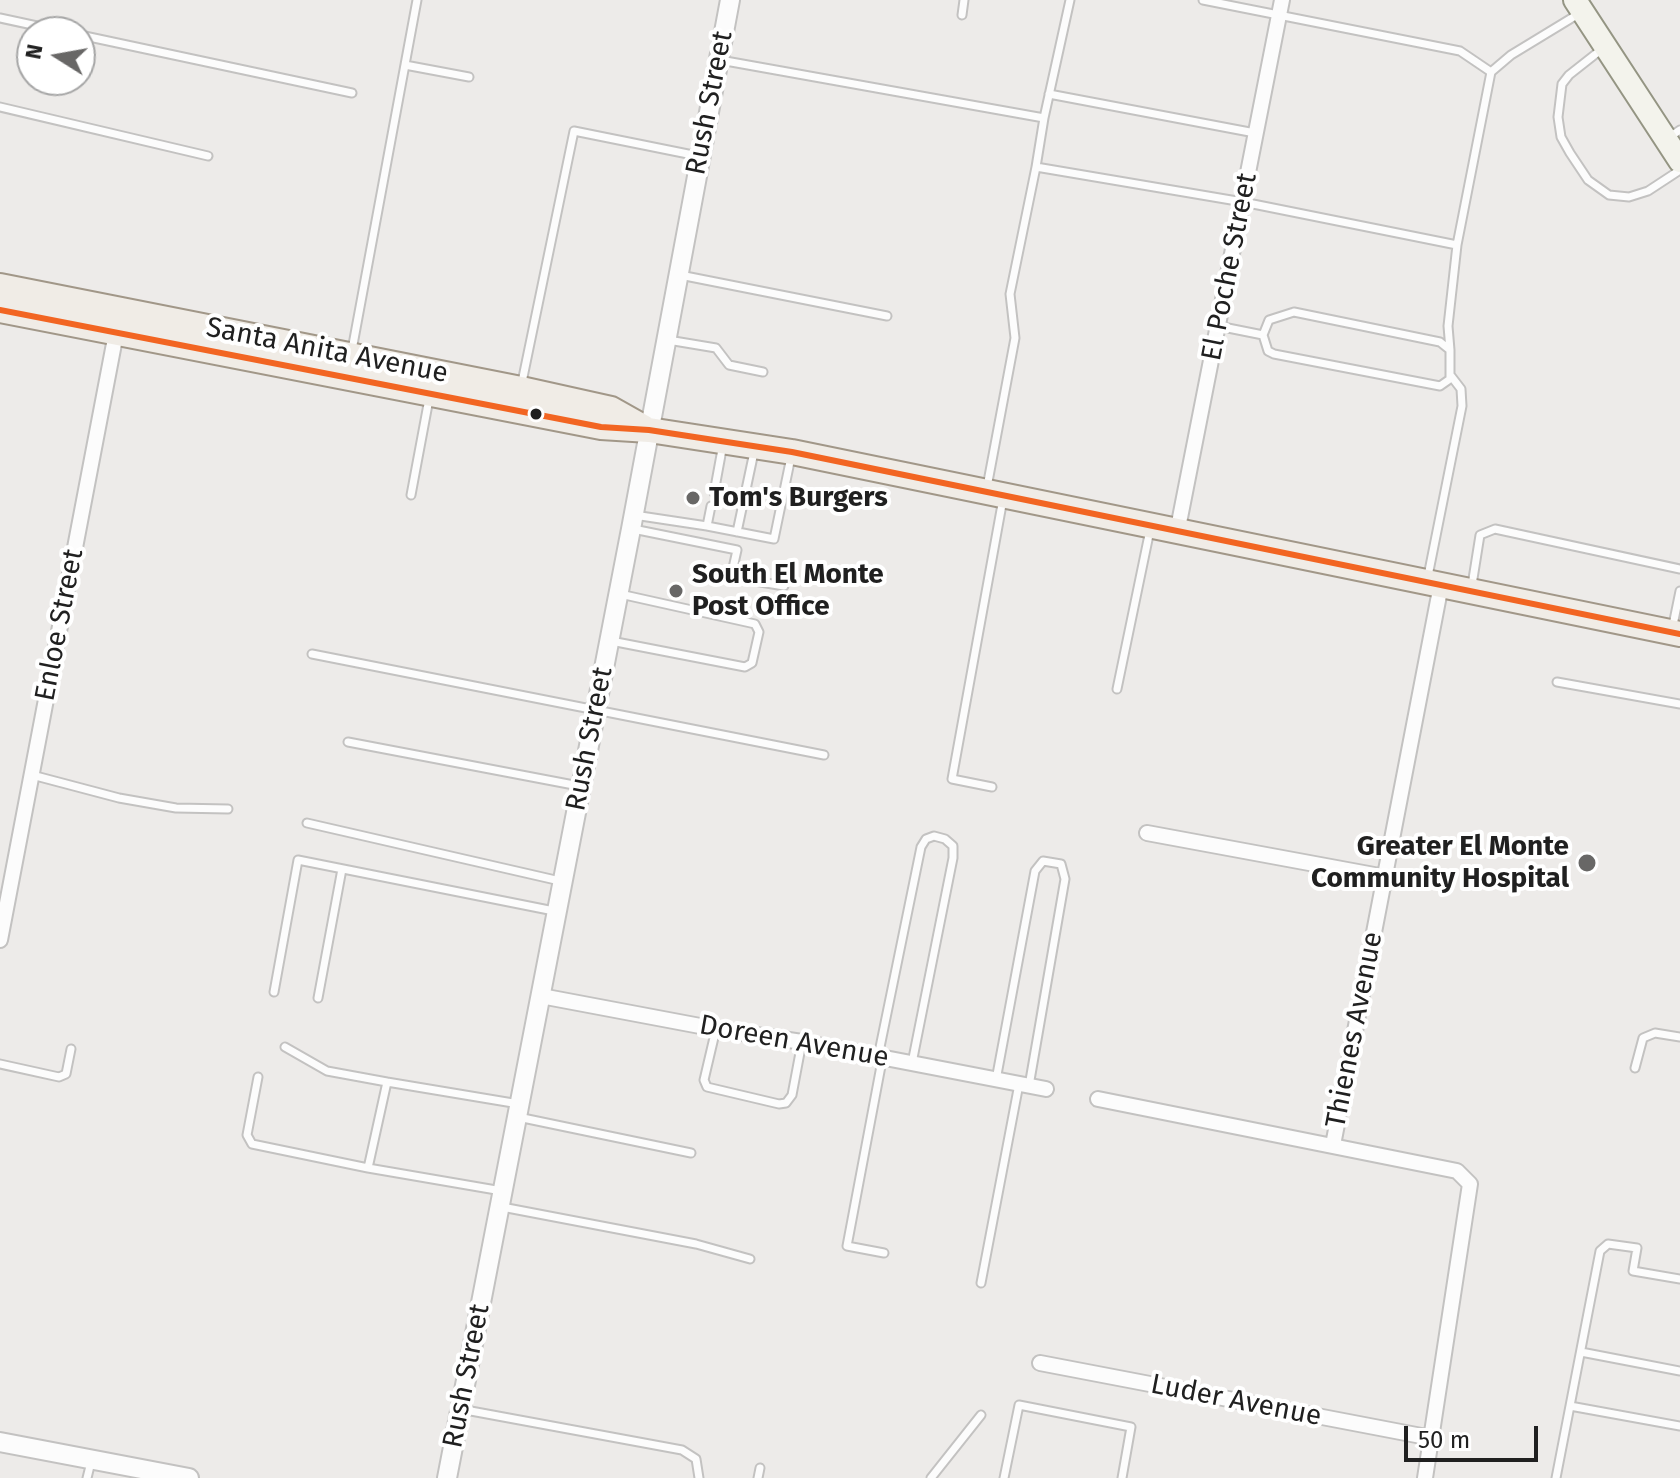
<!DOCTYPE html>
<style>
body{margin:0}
#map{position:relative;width:1680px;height:1478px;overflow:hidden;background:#edebe9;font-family:"Fira Sans",sans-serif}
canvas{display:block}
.north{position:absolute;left:16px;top:16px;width:80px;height:80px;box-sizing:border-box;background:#fff;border:2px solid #a6a6a6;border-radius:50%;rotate:281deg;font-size:22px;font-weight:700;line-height:32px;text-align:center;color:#202020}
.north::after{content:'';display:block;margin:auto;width:28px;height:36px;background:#686766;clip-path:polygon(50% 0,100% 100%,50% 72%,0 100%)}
.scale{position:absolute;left:1404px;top:1426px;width:134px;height:36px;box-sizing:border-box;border:4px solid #202020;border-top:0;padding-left:10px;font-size:24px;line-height:28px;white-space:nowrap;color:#202020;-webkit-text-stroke:6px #fff;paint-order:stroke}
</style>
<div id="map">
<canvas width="1680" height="1478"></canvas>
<div class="north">N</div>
<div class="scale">50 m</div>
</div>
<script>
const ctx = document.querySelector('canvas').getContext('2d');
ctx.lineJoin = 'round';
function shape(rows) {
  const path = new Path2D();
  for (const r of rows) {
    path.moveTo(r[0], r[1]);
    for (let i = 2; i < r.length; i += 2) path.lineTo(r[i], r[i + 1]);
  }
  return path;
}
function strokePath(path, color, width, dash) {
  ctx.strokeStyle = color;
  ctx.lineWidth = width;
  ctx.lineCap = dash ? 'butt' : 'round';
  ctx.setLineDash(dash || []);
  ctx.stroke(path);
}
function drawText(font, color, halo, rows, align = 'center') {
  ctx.font = font + ' "Fira Sans",sans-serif';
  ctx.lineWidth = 8;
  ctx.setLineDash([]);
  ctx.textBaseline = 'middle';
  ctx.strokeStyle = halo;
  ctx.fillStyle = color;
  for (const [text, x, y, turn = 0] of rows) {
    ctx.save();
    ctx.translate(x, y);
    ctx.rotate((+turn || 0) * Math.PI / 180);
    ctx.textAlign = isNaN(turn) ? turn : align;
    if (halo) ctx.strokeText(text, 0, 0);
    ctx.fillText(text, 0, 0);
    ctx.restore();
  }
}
const service = shape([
 [1203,0,1460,51,1491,72],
 [962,15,964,0],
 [0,18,65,32],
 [80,35,352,93],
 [1602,49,1569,75,1562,84,1558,117,1561,137,1570,153,1588,180,1609,195,1629,197,1648,191,1680,170],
 [720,60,1044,118,1036,167,1243,202,1457,245,1491,72,1511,55,1580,13],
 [405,65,469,77],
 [1049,94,1255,133],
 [0,107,208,156],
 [1044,118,1070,0],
 [1668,138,1680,130],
 [680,275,887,316],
 [1294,312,1440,342,1450,350,1450,379,1440,386,1274,354,1268,351,1263,335,1269,320,1294,312],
 [1218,326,1263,335],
 [668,340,716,348,729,365,763,372],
 [352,350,417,0],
 [1450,350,1448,326,1457,245],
 [521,387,574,131,698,156],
 [987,487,1015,338,1010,294,1036,167],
 [714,493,723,444],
 [411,495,429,399],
 [711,506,707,526,774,539,791,457],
 [634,515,707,526],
 [633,529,737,550,731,577,784,586],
 [737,532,754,452],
 [1428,576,1462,406,1461,389,1451,376],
 [1472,585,1480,535,1495,529,1680,569],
 [1672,630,1680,591],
 [611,641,745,667,752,663,759,632,755,624,620,594],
 [312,654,824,755],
 [1557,682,1680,704],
 [1117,689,1150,530],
 [348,742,579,786],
 [32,775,119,798,176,808,228,809],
 [992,787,952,779,1003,499],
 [307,823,560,881],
 [274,992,298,860,554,911],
 [318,998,342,869],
 [716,1029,704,1080,707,1087,779,1104,786,1103,792,1095,802,1042],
 [285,1047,327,1071,387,1082],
 [0,1064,59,1077,66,1074,71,1049],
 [1635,1068,1643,1038,1655,1033,1680,1037],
 [258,1077,247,1135,252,1144,368,1168,502,1191],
 [996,1080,1035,871,1043,861,1061,864,1065,879,1029,1086],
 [518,1117,691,1153],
 [368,1168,387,1082,519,1104],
 [502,1207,696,1244,750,1259],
 [884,1253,847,1246,881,1066,878,1057,921,847,926,839,934,836,945,839,953,846,953,858,912,1063],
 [981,1283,1019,1084],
 [1581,1352,1680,1371],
 [1570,1406,1680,1426],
 [460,1409,682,1450,696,1459,699,1478],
 [87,1478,91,1462],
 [758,1478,760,1468],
 [931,1478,981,1415],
 [1004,1478,1019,1405,1131,1427,1122,1478],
 [1556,1478,1600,1251,1608,1244,1637,1248,1633,1271,1680,1279]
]);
const minor = shape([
 [1177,533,1282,0],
 [1147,833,1385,877],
 [0,940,117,328],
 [541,996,716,1029,802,1042,1046,1089],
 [1098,1099,1457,1171,1470,1184,1425,1478],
 [1333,1145,1441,585],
 [1040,1363,1432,1438]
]);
const tertiary = shape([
 [0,1442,189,1478],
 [447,1478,631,529,730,0]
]);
const secondary = shape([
 [1575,0,1680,161]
]);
const primary = shape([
 [0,286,521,389,611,409,643,427],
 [0,310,601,427,649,430,792,452,1680,634]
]);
strokePath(service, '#c3c2c1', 11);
strokePath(minor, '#c3c2c1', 18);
strokePath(tertiary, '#c3c2c1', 22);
strokePath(secondary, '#949583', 26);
strokePath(primary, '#a19788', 28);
strokePath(service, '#fcfcfc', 7);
strokePath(minor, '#fcfcfc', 14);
strokePath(tertiary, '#fcfcfc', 18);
strokePath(secondary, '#f3f3ec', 22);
strokePath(primary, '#f0ece6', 24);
strokePath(shape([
 [0,310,601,427,649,430,792,452,1680,634]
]), '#f26522', 6);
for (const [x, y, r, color] of [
 [536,414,7,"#202020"],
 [693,498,8,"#686766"],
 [676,591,8,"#686766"],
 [1587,863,10,"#686766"]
]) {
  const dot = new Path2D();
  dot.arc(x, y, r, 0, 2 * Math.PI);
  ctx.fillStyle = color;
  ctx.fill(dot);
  strokePath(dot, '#fff', 3);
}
drawText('28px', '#202020', '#fff', [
 ["Rush Street",710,103,-79],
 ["El Poche Street",1230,267,-79],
 ["Santa Anita Avenue",327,351,11],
 ["Enloe Street",60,625,-79],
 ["Rush Street",590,739,-79],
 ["Thienes Avenue",1355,1030,-79],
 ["Doreen Avenue",794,1042,10],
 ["Rush Street",467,1376,-79],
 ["Luder Avenue",1236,1401,11]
]);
drawText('bold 28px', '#202020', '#fff', [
 ["Tom's Burgers",709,498],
 ["South El Monte",692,575],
 ["Post Office",692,607],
 ["Greater El Monte",1569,847,"right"],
 ["Community Hospital",1569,879,"right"]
], 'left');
</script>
